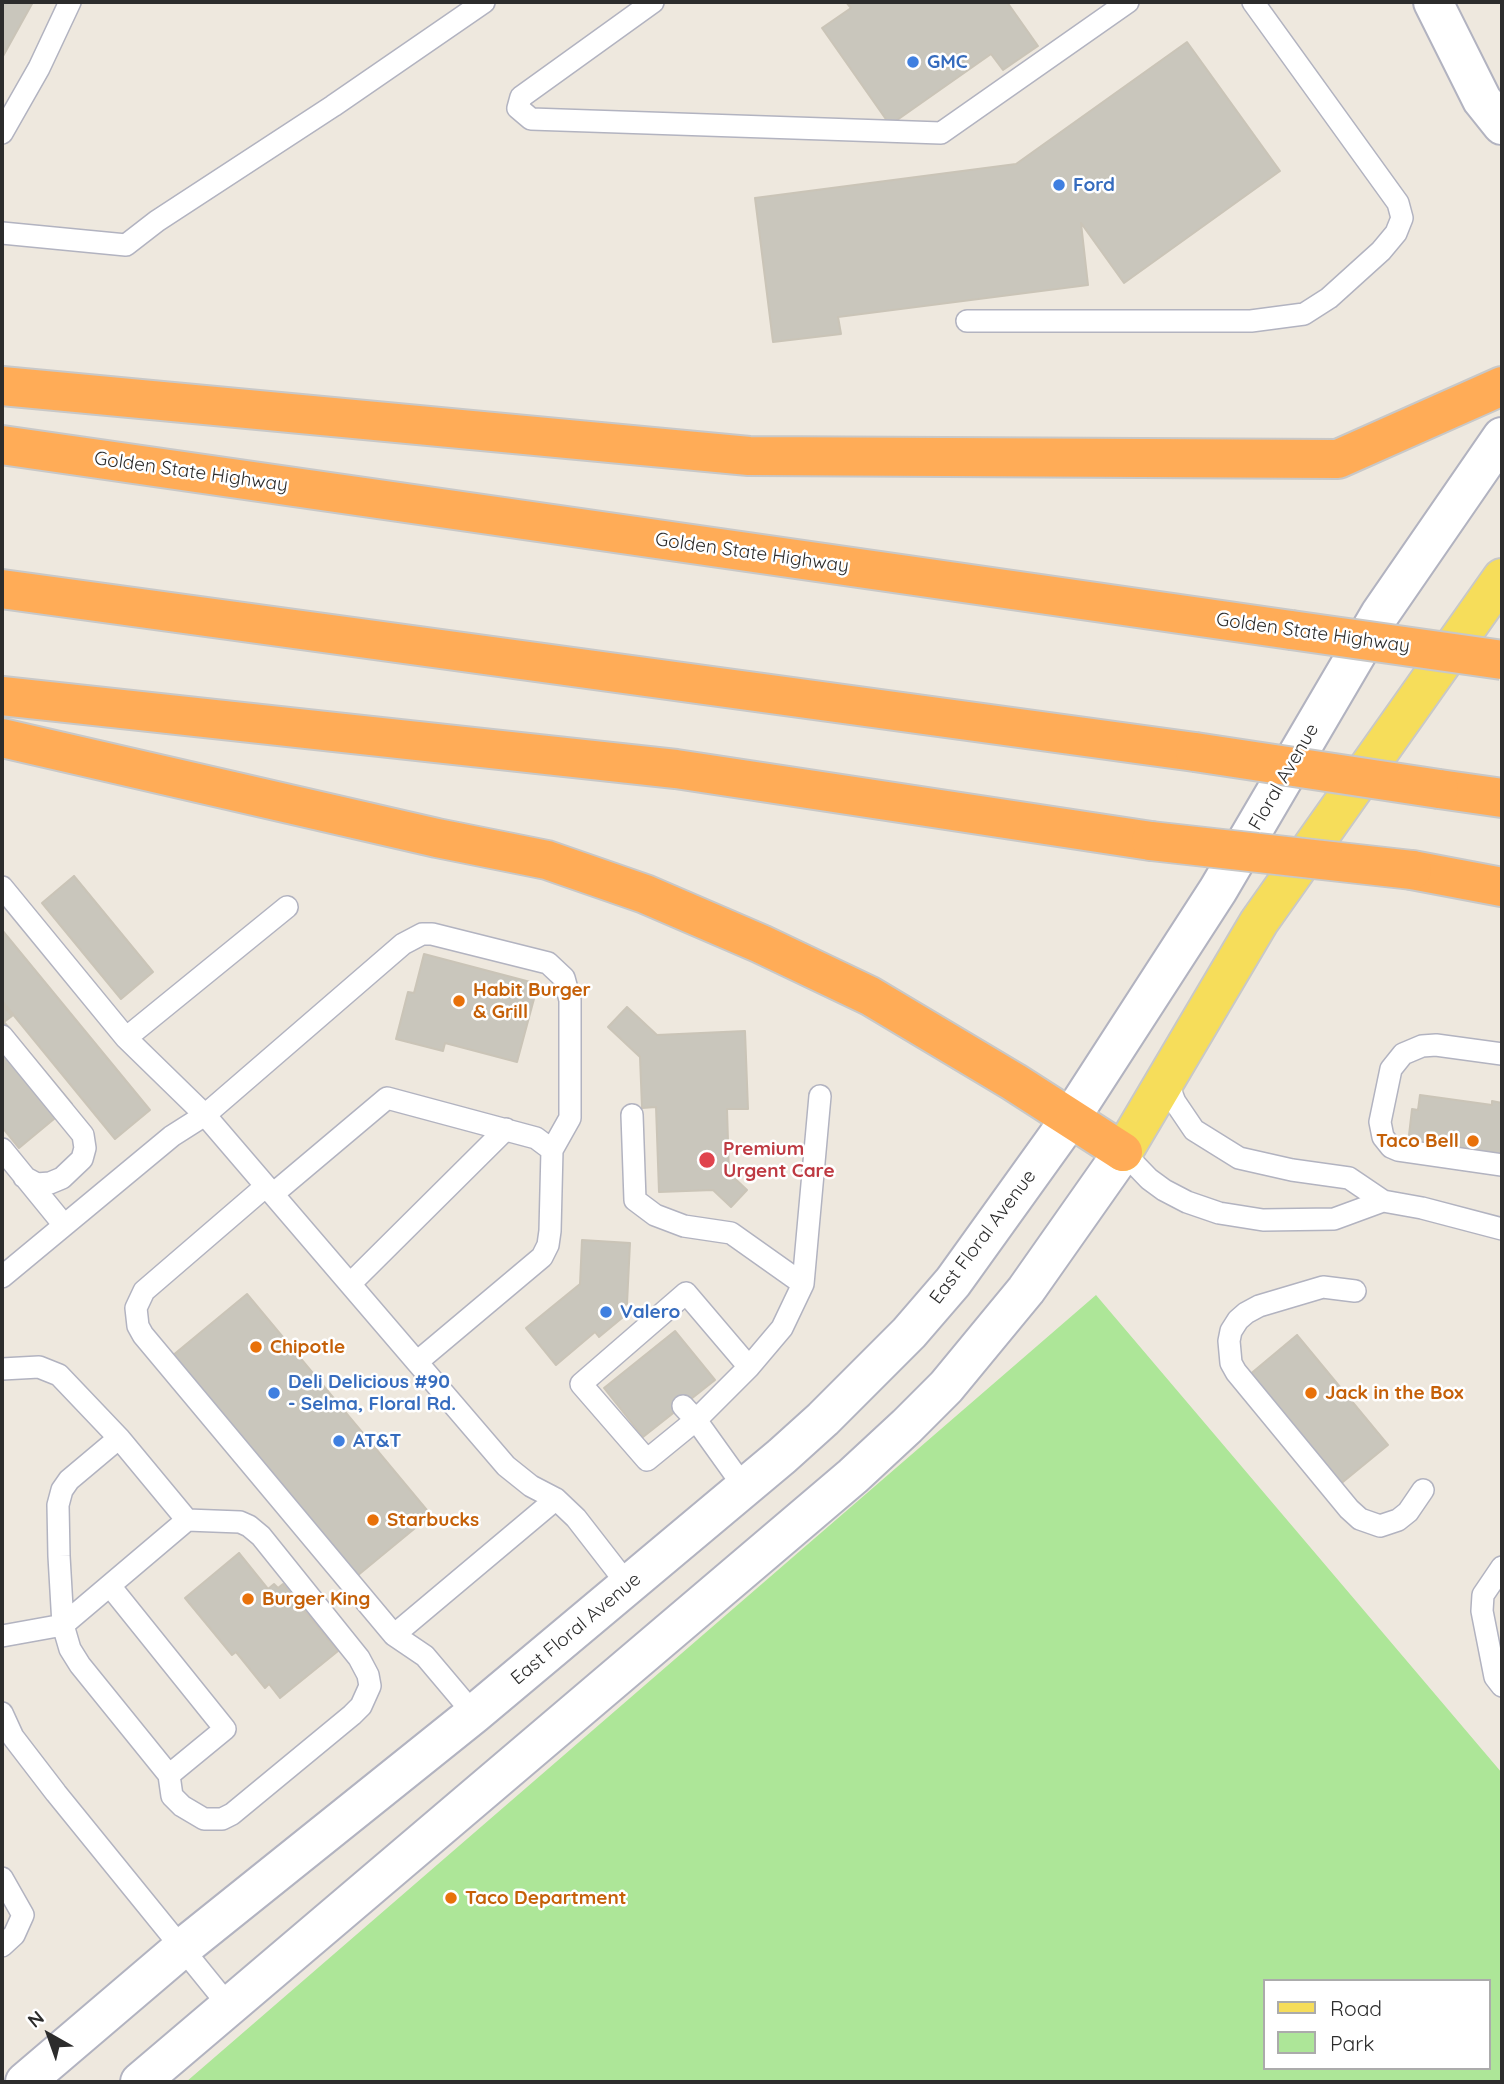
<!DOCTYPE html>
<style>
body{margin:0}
#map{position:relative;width:1504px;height:2084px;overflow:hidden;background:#eee8de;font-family:Quicksand,sans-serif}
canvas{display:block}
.frame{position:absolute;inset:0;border:4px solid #2c2c2c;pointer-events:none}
.legend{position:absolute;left:1263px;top:1979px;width:228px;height:91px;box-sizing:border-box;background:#fff;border:2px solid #ababab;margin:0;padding:9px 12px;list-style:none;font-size:21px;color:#2c2c2c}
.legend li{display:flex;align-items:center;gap:14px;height:35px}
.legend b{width:35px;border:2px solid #ababab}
.north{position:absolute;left:14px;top:2000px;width:70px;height:70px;-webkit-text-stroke:5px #fff;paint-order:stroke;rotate:320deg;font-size:19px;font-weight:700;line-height:28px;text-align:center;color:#2c2c2c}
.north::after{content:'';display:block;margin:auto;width:24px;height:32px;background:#2c2c2c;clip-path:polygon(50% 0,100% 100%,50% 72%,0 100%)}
</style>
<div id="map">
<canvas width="1504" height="2084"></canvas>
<div class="frame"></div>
<ul class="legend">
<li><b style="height:9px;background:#f6dd5a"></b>Road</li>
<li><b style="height:19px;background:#ade698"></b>Park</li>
</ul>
<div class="north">N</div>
</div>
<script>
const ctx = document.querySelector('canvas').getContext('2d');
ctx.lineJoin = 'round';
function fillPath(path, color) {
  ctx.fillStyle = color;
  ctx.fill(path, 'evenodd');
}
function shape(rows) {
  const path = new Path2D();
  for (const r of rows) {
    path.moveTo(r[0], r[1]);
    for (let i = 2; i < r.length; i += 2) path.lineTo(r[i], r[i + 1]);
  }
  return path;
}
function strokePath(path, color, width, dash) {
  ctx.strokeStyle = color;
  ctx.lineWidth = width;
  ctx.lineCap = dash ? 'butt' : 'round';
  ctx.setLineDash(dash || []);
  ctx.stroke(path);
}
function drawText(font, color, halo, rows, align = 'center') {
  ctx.font = font + ' Quicksand,sans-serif';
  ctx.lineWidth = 5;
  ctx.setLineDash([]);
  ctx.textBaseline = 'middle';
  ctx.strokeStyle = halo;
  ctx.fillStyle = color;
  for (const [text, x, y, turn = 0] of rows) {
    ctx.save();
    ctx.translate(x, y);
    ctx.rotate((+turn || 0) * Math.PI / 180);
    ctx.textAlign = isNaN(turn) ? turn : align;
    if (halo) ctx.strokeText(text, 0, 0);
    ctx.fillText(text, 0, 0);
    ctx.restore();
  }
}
fillPath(shape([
 [1096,1295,1502,1773,1502,2082,186,2082],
 [1264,1981,1488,1981,1488,2068,1264,2068]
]), '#ade698');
const building = shape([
 [2,2,33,2,2,58,2,2],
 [846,2,1007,2,1038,46,1003,70,991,54,890,125,822,28,851,8,846,2],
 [1187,42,1280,171,1124,283,1081,223,1088,285,838,317,841,334,773,342,755,198,1016,164,1187,42],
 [74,876,153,972,121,999,42,903,74,876],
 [2,930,150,1110,115,1139,2,1001,2,930],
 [424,954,538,984,517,1062,445,1043,443,1051,396,1039,408,992,414,993,424,954],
 [2,1004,12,1016,4,1022,72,1104,19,1148,2,1127,2,1004],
 [627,1007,657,1035,745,1031,748,1109,727,1109,729,1173,747,1190,731,1207,713,1190,659,1192,656,1107,642,1108,640,1057,608,1027,627,1007],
 [1420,1095,1492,1105,1492,1101,1502,1103,1502,1159,1412,1146,1414,1136,1409,1135,1412,1109,1418,1110,1420,1095],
 [582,1240,630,1243,627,1304,623,1307,628,1313,599,1337,595,1332,556,1365,526,1328,580,1284,582,1240],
 [247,1294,431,1515,357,1576,172,1356,247,1294],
 [675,1331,715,1380,643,1437,604,1388,675,1331],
 [1297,1335,1388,1445,1338,1486,1248,1376,1297,1335],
 [239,1553,268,1589,274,1584,278,1588,283,1584,338,1651,280,1698,269,1684,265,1688,236,1652,232,1655,185,1598,239,1553]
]);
fillPath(building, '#c9c6bc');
strokePath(building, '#cac4b7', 2);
const service = shape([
 [653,2,521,97,518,108,531,119,941,133,1128,2],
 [2,133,39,68,70,2],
 [2,233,126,245,157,221,333,106,484,2],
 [967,321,1251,321,1304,314,1329,298,1381,251,1396,233,1402,218,1398,203,1253,2],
 [2,887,126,1038,205,1115,506,1466,531,1486,556,1499,576,1518,628,1585],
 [2,1036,83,1135,85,1148,82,1159,62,1178,50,1183,37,1184,24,1177],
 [126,1038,287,907],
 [1502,1054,1436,1045,1422,1046,1403,1054,1391,1069,1380,1122,1383,1137,1391,1147,1398,1150,1502,1165],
 [1166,1079,1175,1102,1194,1130,1239,1158,1292,1170,1349,1178,1383,1201,1422,1208,1502,1229],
 [632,1115,635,1200,655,1215,684,1226,731,1233,803,1284,782,1328,749,1367,696,1420,744,1487],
 [2,1149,64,1225],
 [1123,1152,1149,1179,1164,1190,1187,1202,1219,1213,1263,1220,1334,1219,1383,1201],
 [266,1186,144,1291,136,1308,138,1326,143,1335,394,1635],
 [273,1194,387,1098,536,1138,552,1150,550,1231,548,1245,542,1257,417,1362],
 [2,1277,172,1136,205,1115,403,944,422,934,432,934,548,963,564,978,570,1000,570,1118,552,1150],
 [350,1284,506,1129],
 [803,1284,820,1096],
 [1355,1291,1323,1287,1259,1306,1246,1313,1238,1320,1231,1331,1229,1341,1231,1363,1236,1372,1349,1509,1360,1519,1380,1526,1398,1520,1408,1512,1423,1490],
 [2,1369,39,1367,59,1375,119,1438,187,1520,63,1625,2,1636],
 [683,1406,696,1420,647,1460,581,1384,686,1293,749,1367],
 [1502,1567,1483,1595,1482,1611,1495,1677,1502,1686],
 [110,1586,225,1729,169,1775,80,1665,70,1649,63,1625,59,1556,58,1505,62,1490,69,1480,119,1438],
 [2,1713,13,1737,56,1793,229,2006],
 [474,1714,425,1656,394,1635,556,1499],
 [169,1775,172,1796,182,1806,204,1819,222,1819,232,1814,352,1715,361,1706,370,1686,368,1675,359,1658,261,1536,249,1526,240,1522,187,1520],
 [2,1878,23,1915,14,1935,2,1946]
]);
const tertiary = shape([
 [25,2082,181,1949,474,1714,782,1456,823,1419,909,1333,953,1282,1070,1119,1218,890,1380,614,1502,437],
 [140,2082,853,1476,907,1426,946,1387,1026,1290,1123,1152]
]);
const secondary = shape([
 [1433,2,1482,100,1502,125]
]);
const primary = shape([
 [1123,1152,1259,922,1502,578]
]);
const motorway = shape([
 [2,386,749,456,1338,459,1502,386],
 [2,445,1291,630],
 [2,589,1195,752],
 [2,696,676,769,1151,841],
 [2,738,437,838,547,860,645,894,761,944,870,996,1014,1082,1123,1152],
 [1439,789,1502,798],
 [1412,870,1502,887]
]);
strokePath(service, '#b2b3c0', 24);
strokePath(tertiary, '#b2b3c0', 42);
strokePath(secondary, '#b2b3c0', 42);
strokePath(primary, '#c8c8c8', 42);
strokePath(motorway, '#c8c8c8', 42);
strokePath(service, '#fff', 21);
strokePath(tertiary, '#fff', 38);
strokePath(secondary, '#fff', 38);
strokePath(primary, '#f6dd5a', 38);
strokePath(motorway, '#ffac57', 38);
const motorwayBridge = shape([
 [1291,630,1502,660],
 [1195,752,1439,789],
 [1151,841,1412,870]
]);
strokePath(motorwayBridge, '#c8c8c8', 42, []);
strokePath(motorwayBridge, '#ffac57', 38);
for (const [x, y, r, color] of [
 [913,62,7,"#3f7fe0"],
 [1059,185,7,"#3f7fe0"],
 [459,1001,7,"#e8710a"],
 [1473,1141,7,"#e8710a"],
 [707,1160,9,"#e0444e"],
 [606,1312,7,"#3f7fe0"],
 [256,1347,7,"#e8710a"],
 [274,1393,7,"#3f7fe0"],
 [1311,1393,7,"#e8710a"],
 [339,1441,7,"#3f7fe0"],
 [373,1520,7,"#e8710a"],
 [248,1599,7,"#e8710a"],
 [451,1898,7,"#e8710a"]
]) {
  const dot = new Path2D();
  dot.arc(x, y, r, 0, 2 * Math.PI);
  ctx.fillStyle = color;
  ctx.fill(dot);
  strokePath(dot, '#fff', 2.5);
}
drawText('bold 19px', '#366cbe', '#fff', [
 ["GMC",927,62],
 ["Ford",1073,185],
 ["Valero",620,1312],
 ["Deli Delicious #90",288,1382],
 ["- Selma, Floral Rd.",288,1404],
 ["AT&T",353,1441]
], 'left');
drawText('19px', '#2c2c2c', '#fff', [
 ["Golden State Highway",191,472,8],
 ["Golden State Highway",752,553,8],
 ["Golden State Highway",1313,633,8],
 ["Floral Avenue",1284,777,-60],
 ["East Floral Avenue",983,1237,-53],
 ["East Floral Avenue",576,1629,-40]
]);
drawText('bold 19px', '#c56008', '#fff', [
 ["Habit Burger",473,990],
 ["& Grill",473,1012],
 ["Taco Bell",1459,1141,"right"],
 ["Chipotle",270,1347],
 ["Jack in the Box",1325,1393],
 ["Starbucks",387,1520],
 ["Burger King",262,1599],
 ["Taco Department",465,1898]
], 'left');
drawText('bold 19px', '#be3a42', '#fff', [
 ["Premium",723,1149],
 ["Urgent Care",723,1171]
], 'left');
</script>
